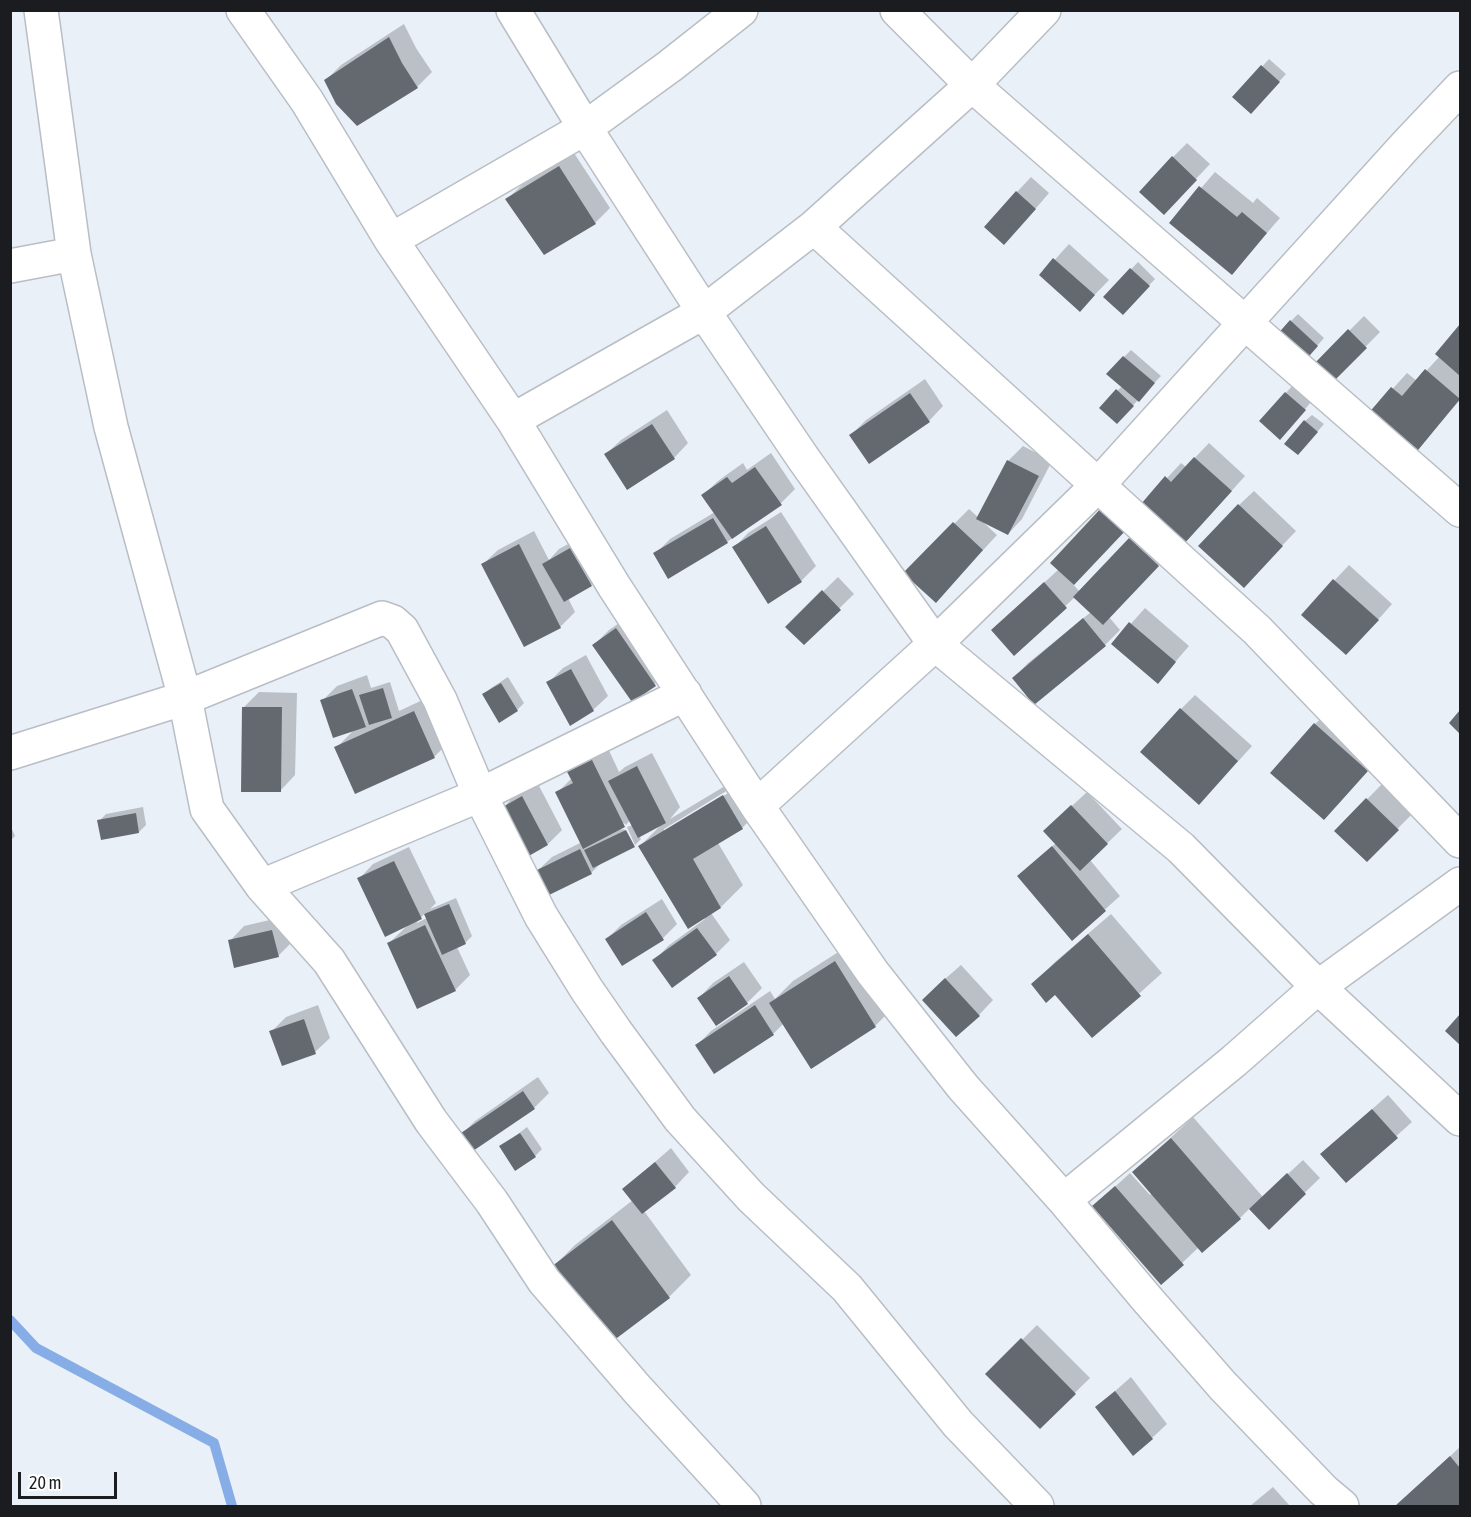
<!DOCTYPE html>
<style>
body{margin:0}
#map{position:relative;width:1471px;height:1517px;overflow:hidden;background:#eaf0f8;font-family:"Asap Condensed",sans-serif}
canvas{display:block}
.frame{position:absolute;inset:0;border:12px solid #1a1c1f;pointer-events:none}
.scale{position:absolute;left:18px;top:1472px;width:99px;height:27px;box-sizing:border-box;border:3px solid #1a1c1f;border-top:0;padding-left:8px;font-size:18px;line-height:21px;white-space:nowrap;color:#1a1c1f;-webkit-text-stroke:4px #fff;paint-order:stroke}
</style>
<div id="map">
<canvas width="1471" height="1517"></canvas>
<div class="frame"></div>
<div class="scale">20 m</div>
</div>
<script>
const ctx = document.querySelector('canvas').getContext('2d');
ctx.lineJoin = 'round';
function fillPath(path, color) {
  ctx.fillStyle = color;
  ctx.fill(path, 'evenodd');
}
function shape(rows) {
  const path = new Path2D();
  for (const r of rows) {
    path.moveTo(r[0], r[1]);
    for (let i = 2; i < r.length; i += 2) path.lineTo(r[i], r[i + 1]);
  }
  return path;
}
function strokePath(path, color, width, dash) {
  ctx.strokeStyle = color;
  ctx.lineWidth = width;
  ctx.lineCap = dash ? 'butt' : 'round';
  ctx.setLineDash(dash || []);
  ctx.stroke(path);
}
fillPath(shape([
 [404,24,416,48,432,72,417,87,358,124,326,80,341,65],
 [1269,59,1286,74,1258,105,1234,97],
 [1187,143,1210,164,1178,198,1173,157],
 [574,153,610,208,595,223,544,253,507,199,522,185],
 [1215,172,1253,203,1257,198,1280,218,1232,273,1171,223],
 [1031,177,1049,193,1019,228,1017,192],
 [1069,244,1109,280,1080,310,1041,275],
 [1138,262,1155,279,1123,313,1105,297],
 [1298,314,1324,338,1310,354,1291,321],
 [1364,316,1380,332,1330,383,1313,367],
 [1460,326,1460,400,1414,453,1369,415,1407,373,1417,381,1440,356,1437,354],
 [1131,350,1161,376,1117,422,1101,408,1122,386,1124,357],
 [925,379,943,406,929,421,851,435,866,420],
 [1292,386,1311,402,1287,431,1286,393],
 [667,410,688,443,674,458,606,454,621,440],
 [1312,415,1324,424,1305,446,1305,421],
 [1209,443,1245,476,1199,527,1143,504,1181,463,1186,467],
 [1023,446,1052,461,1022,519,1008,534,983,522,997,535,950,586,905,573,969,509,979,518,1008,461],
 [771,453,795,489,781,503,727,542,655,554,670,539,715,512,703,495,718,481,743,463,747,470],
 [1254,491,1296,531,1258,571,1239,505],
 [781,512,816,566,801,581,734,548,748,533],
 [1145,524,1173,550,1109,617,1120,630,1105,645,1034,703,1014,678,1028,663,1091,612,1075,597,1014,654,1008,616,1059,569,1080,592],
 [534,531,549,560,559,549,585,535,605,570,591,585,568,598,575,612,560,627,483,564,498,550],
 [1349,565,1392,604,1361,639,1303,614],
 [838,577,854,594,804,643,787,627],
 [1145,608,1189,646,1158,682,1113,644],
 [631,615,669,670,655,684,594,645,609,630],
 [586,655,608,696,593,710,548,683,563,668],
 [367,675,371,688,390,682,399,711,429,697,449,742,435,756,356,792,336,748,355,729,322,701,337,686],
 [508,677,524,703,517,710,484,695,491,688],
 [259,692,297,693,295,775,281,790,244,707],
 [1195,695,1252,746,1214,788,1181,709],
 [1330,710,1381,755,1338,804,1315,724],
 [606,744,619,772,625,767,652,753,680,807,670,819,745,774,764,806,742,828,718,843,743,885,721,907,711,913,730,940,716,954,654,961,668,946,705,919,640,846,660,826,639,836,641,839,635,845,627,827,633,825,630,820,626,825,624,823,622,824,623,827,620,830,624,829,634,846,602,862,591,873,548,894,537,871,552,857,582,842,557,793],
 [728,790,730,792,664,832,664,829],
 [537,782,562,830,548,844,503,808,517,793],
 [1382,784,1412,814,1367,860,1336,831],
 [1087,792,1122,829,1090,860,1120,896,1072,939,1019,876,1056,843,1060,817],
 [143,807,146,825,139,832,99,821,106,814],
 [10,825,15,836,10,841],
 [409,847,436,903,430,909,456,898,472,936,465,943,457,947,470,975,455,990,388,944,408,925,359,879,373,864],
 [425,913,427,918,417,923,417,922],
 [662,899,677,924,663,938,607,939,621,925],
 [1111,914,1162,973,1092,1036,1055,993,1033,984,1055,962],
 [287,916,293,941,278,956,230,941,244,926],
 [857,940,897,1004,875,1026,812,1067,784,1023,773,1034,714,1072,697,1045,711,1031,770,991,775,999,793,981],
 [744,962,762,988,747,1003,716,1024,699,998,713,983],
 [961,965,993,1000,979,1015,938,985],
 [318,1005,330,1038,315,1052,271,1032,286,1017],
 [538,1077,549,1093,534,1108,460,1136,475,1121],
 [1388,1095,1412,1122,1346,1181,1322,1154],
 [1193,1117,1263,1197,1303,1160,1320,1178,1269,1227,1250,1208,1240,1218,1199,1247,1161,1283,1094,1206,1130,1173,1150,1195,1152,1193,1134,1172],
 [527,1127,542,1149,535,1156,501,1147],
 [671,1148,689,1172,675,1187,644,1211,691,1275,669,1297,609,1342,553,1267,575,1245,633,1200,624,1189],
 [1037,1325,1090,1378,1040,1427,988,1374],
 [1131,1377,1167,1424,1152,1438,1097,1407],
 [1460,1447,1460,1506,1396,1506],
 [1273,1487,1290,1506,1250,1506]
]), '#0003');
strokePath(shape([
 [10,1320,36,1348,214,1443,232,1506]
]), '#87ade7', 10);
fillPath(shape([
 [389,37,402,63,418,88,357,126,336,104,324,80],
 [1261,65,1280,82,1251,114,1232,97],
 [1172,156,1197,180,1164,215,1139,192],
 [559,166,596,224,544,255,505,199],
 [1199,186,1237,217,1242,212,1267,233,1232,275,1169,223],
 [1016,191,1036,209,1004,245,984,227],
 [1053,258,1095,295,1080,312,1039,275],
 [1130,268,1150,286,1123,315,1103,297],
 [1290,320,1318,346,1303,363,1275,337],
 [1460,324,1460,376,1435,354],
 [1348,329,1367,348,1330,385,1311,367],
 [1123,356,1155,383,1139,402,1106,374],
 [1425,369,1460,399,1414,455,1367,415,1391,387,1402,396],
 [1116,389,1134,406,1117,424,1099,408],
 [1285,392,1306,410,1280,440,1259,421],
 [910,393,930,422,869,464,849,435],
 [1304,420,1318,432,1298,455,1284,444],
 [652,424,675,459,627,490,604,454],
 [1194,457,1232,491,1184,544,1141,504,1165,476,1171,482],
 [1007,460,1039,476,1008,535,976,519],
 [755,467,782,505,732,539,701,495,727,477,732,483],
 [1238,504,1283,546,1244,588,1198,546],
 [1104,505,1128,528,1074,585,1050,563],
 [713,518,728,543,668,579,653,553],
 [953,522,983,550,936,603,903,573],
 [766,526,802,582,768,604,732,547],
 [1129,538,1159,566,1103,625,1073,597],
 [519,544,561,628,524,647,481,564],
 [570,548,592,586,564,602,542,564],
 [1333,579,1379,620,1346,655,1301,615],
 [1044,582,1067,608,1014,656,991,630],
 [822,590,841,610,804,645,785,627],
 [1083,618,1106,646,1034,705,1012,678],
 [1129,622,1176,662,1158,684,1111,644],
 [616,628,656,686,632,702,592,645],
 [571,669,594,711,570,726,546,682],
 [501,683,518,711,499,723,482,694],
 [383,688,392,718,369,725,359,695],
 [352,689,366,727,333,738,320,700],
 [242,707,282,707,281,792,241,792],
 [1180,708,1238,761,1199,805,1140,752],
 [1460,710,1460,734,1449,723],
 [414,711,435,758,355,794,334,747],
 [1314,723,1368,771,1324,820,1270,773],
 [591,758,625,827,583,849,555,792,573,783,566,770],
 [637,766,666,823,638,838,608,781],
 [723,795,743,829,693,859,721,908,688,929,638,846],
 [522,796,548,845,527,857,501,808],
 [1366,798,1399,830,1367,862,1334,831],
 [1071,805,1108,844,1080,871,1043,831],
 [136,813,139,833,101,840,97,820],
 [626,830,635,847,593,868,584,850],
 [1052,846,1106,911,1072,941,1017,876],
 [580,849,592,874,547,896,535,871],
 [394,861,422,919,385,937,357,878],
 [449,904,466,944,442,955,424,914],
 [646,912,664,940,622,966,605,939],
 [425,925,456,991,417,1009,387,943],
 [697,928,717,955,672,988,652,960],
 [272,930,279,957,234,968,228,940],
 [1088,934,1141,996,1092,1038,1055,995,1046,1003,1031,984],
 [835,961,876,1027,811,1069,769,1003],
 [729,976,748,1004,716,1026,697,998],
 [945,978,980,1016,956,1037,922,1000],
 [755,1005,774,1035,714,1074,695,1045],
 [1460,1014,1460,1045,1445,1031],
 [304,1019,316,1054,282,1066,269,1031],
 [523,1091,535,1109,470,1153,458,1135],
 [1372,1109,1398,1138,1346,1183,1320,1154],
 [520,1133,536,1157,515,1171,499,1146],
 [1171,1138,1241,1219,1202,1253,1132,1172],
 [655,1162,676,1188,642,1214,622,1189],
 [1287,1173,1306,1194,1269,1230,1249,1209],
 [1115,1186,1184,1265,1161,1285,1092,1206],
 [612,1220,670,1298,609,1344,551,1267],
 [1021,1338,1076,1394,1040,1429,985,1374],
 [1115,1391,1153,1439,1133,1456,1095,1407],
 [1450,1456,1460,1468,1460,1506,1395,1506]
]), '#646970');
const minor = shape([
 [41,10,74,254,111,427,185,698,207,809,262,886,329,961,431,1121,492,1202,544,1281,637,1389,744,1506],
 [243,10,307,101,391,240,513,420,614,586,757,806,873,973,963,1087,1064,1200,1147,1299,1223,1386,1323,1490,1342,1506],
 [513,10,585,128,704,312,803,458,935,644,1181,848,1318,987,1460,1119],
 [897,10,972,85,1460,510],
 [814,227,1257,630,1460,841],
 [391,240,585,128,670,66,741,10],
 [10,266,74,254],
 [513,420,704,312,814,227,972,85,1044,10],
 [10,753,185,698,382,618,393,622,402,630,440,700,480,795,541,916,587,990,616,1032,680,1119,751,1197,847,1288,958,1424,1037,1506],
 [757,806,935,644,1098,485,1407,144,1460,88],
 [262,886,480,795,685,694],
 [1064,1200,1234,1061,1318,987,1460,884]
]);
strokePath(minor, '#b9bec6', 36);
strokePath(minor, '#fff', 33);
</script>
